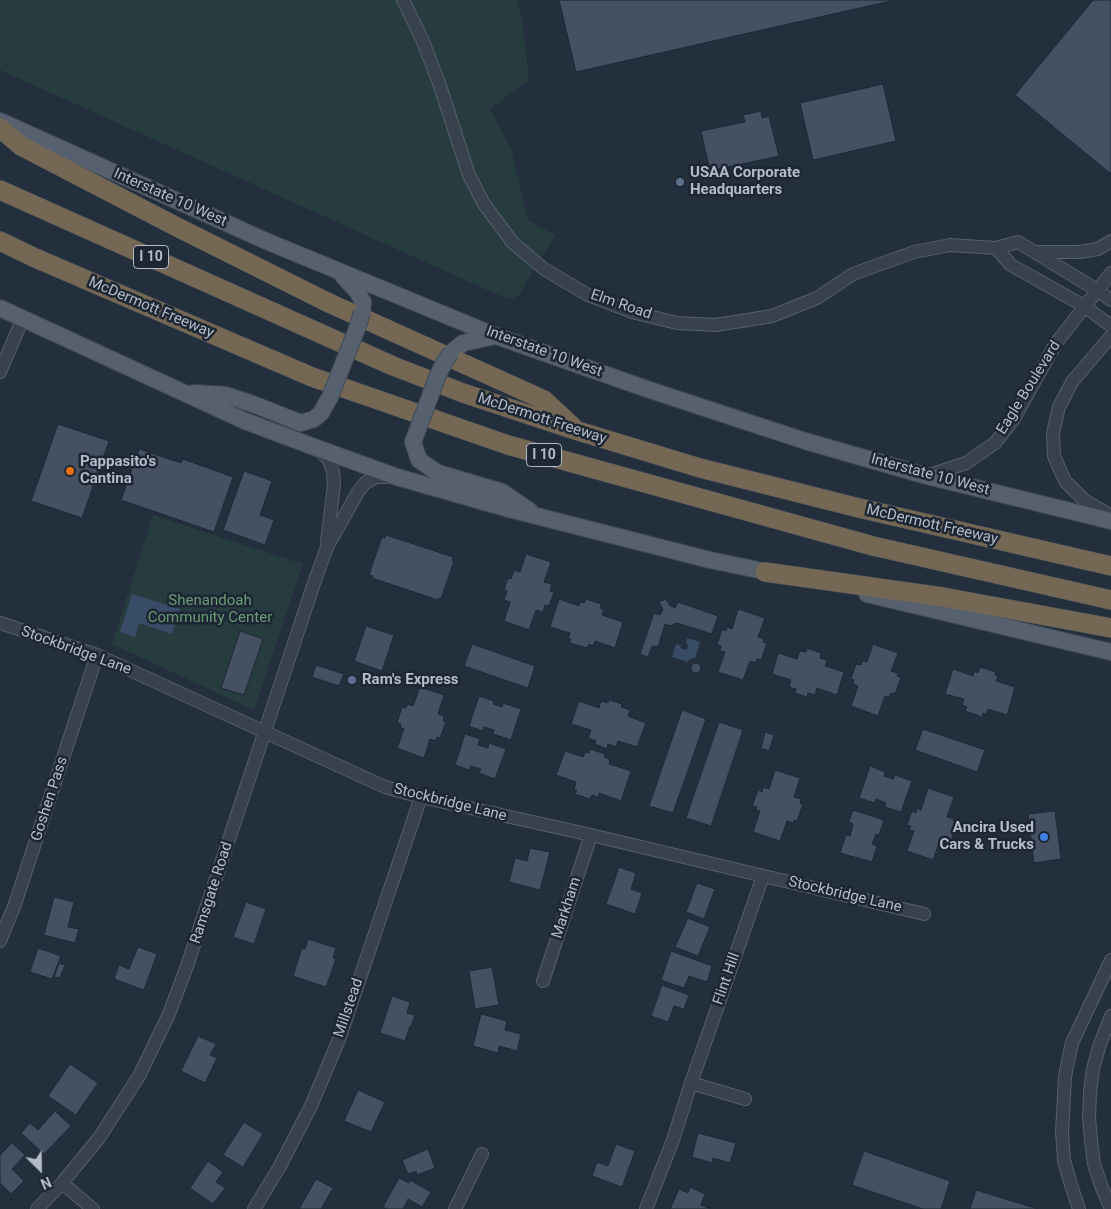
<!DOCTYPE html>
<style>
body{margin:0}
#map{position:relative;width:1111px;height:1209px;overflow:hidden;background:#242f3e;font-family:Roboto,sans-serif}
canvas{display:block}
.north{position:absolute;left:15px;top:1144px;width:50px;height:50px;-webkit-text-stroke:4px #1d2633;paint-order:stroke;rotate:157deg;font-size:14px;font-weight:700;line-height:20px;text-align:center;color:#b4bcc9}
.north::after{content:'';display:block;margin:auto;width:18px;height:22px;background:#b4bcc9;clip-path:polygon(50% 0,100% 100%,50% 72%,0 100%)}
</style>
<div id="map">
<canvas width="1111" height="1209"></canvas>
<div class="north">N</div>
</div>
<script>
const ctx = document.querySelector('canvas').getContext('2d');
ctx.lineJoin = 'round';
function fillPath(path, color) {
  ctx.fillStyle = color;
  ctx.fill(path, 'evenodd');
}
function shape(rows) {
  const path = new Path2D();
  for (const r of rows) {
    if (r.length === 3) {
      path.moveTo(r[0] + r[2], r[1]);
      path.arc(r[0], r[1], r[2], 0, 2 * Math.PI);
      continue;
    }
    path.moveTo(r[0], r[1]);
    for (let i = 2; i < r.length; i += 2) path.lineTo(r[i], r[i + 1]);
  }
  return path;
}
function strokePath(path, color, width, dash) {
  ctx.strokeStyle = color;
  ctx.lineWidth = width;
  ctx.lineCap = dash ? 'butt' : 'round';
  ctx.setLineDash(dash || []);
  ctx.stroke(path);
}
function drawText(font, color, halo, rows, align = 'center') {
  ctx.font = font + ' Roboto,sans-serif';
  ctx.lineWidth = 5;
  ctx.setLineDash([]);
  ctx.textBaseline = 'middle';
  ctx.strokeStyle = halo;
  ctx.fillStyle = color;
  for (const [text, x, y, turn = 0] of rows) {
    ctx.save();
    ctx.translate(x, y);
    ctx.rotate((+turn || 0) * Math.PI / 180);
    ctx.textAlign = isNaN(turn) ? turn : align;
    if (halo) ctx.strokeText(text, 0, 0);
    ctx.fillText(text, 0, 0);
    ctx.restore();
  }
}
fillPath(shape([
 [0,0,517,0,523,23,529,80,490,109,511,149,528,220,555,235,518,296,511,299,496,294,0,70],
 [153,515,303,564,254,710,112,644]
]), '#263c3f');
fillPath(shape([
 [132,594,180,609,172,634,139,623,135,637,120,632],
 [687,638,700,642,695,658,693,658,688,660,688,662,672,657,676,644,681,646,680,648,687,650,688,644,686,643]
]), '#394c67');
const building = shape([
 [559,0,895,0,576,72,559,0],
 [1093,0,1111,0,1111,174,1015,95,1093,0],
 [883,84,896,141,813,160,800,103,883,84],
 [761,111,762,118,769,116,779,156,710,171,701,131,745,122,743,115,761,111],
 [58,424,109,441,82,518,31,501,58,424],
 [139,449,181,463,183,459,233,477,214,532,121,500,139,449],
 [244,471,272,481,260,515,274,520,265,545,223,530,244,471],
 [386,535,453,557,452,560,454,561,441,599,439,598,438,600,372,578,373,576,369,575,382,537,385,538,386,535],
 [526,554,551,562,544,582,552,584,550,591,554,592,549,606,545,605,543,612,536,610,529,630,504,621,510,602,504,600,507,591,504,590,508,578,511,579,514,570,520,572,526,554],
 [559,599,579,606,580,602,584,603,586,599,601,604,600,608,604,610,602,615,623,622,615,648,595,641,593,646,589,644,587,648,570,643,571,639,568,639,570,633,550,627,559,599],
 [666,599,670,606,675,608,678,602,718,616,712,634,677,623,670,626,665,624,658,647,652,646,648,657,640,654,654,613,660,615,663,609,659,602,666,599],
 [738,609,765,618,758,637,764,639,763,642,767,643,761,660,757,659,755,663,750,661,743,680,718,672,725,652,720,651,721,646,717,645,722,629,726,631,727,627,732,629,738,609],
 [366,626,394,635,382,671,354,661,366,626],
 [240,631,263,639,244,695,221,688,240,631],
 [472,644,535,666,528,688,464,666,472,644],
 [873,644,898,653,891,671,898,673,897,676,901,677,895,694,891,693,889,697,885,696,878,716,851,706,858,686,853,684,854,680,851,679,856,664,861,665,862,661,867,662,873,644],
 [807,648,821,653,820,658,827,660,825,666,844,672,837,695,817,688,815,695,808,693,807,697,795,693,796,689,789,687,791,680,772,674,778,653,797,659,800,651,806,652,807,648],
 [696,668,5],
 [316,665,344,674,339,686,312,677,316,665],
 [980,667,996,672,995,675,998,676,996,681,1015,687,1007,715,988,709,986,714,983,713,982,717,965,711,967,707,962,705,964,699,945,694,953,669,973,676,974,671,978,673,980,667],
 [420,687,444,695,438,714,444,716,443,721,446,722,440,738,437,737,436,741,430,739,424,758,397,748,404,729,400,727,401,724,397,723,402,707,406,708,408,704,413,706,420,687],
 [479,696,494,701,493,704,502,707,503,703,521,709,511,740,493,734,494,730,484,727,483,731,469,726,479,696],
 [609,700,622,704,621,707,630,710,628,716,646,723,637,747,618,741,616,747,608,744,607,749,595,744,596,741,588,738,591,730,571,724,579,701,599,708,601,701,608,703,609,700],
 [682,710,706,719,673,813,649,806,682,710],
 [719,722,743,730,711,826,686,818,719,722],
 [923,729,985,750,977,772,915,750,923,729],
 [765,732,774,735,769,751,761,748,765,732],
 [465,734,480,739,478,745,488,748,489,743,506,749,495,779,479,773,481,769,471,766,469,770,455,765,465,734],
 [590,749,605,754,604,757,610,759,609,764,631,771,621,801,599,793,598,797,592,795,590,799,575,794,577,790,574,789,576,782,556,775,565,751,583,757,585,752,589,753,590,749],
 [870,766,885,772,884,776,893,779,895,775,912,781,901,812,885,807,886,803,876,799,875,803,859,798,870,766],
 [775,770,800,778,794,797,801,799,800,803,803,804,797,821,794,820,793,823,787,821,780,841,753,832,760,811,756,810,757,807,752,806,758,790,762,792,763,787,769,789,775,770],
 [928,788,954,797,947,817,954,819,953,821,957,823,951,841,947,839,946,842,940,840,933,860,907,851,914,831,909,830,911,826,907,825,912,811,916,813,917,808,921,810,928,788],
 [853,810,884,820,879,835,876,834,872,844,877,846,872,862,840,853,846,835,850,836,853,824,849,822,853,810],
 [1055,811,1061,859,1034,863,1028,814,1055,811],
 [530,848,550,852,540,890,509,882,515,858,527,861,530,848],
 [619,867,636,873,631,889,642,893,635,914,606,904,619,867],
 [697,883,715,889,704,919,686,912,697,883],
 [54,897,74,902,68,927,79,929,75,943,44,935,54,897],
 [246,902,266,909,254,944,233,937,246,902],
 [688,918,710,927,698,956,675,947,688,918],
 [308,939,336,948,333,958,336,959,326,987,293,976,302,948,305,949,308,939],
 [138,947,157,954,144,990,114,979,119,965,129,969,138,947],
 [38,948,61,956,52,979,30,972,38,948],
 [671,951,712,966,707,982,689,976,684,988,661,980,671,951],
 [59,963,65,965,60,978,54,977,59,963],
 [492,967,499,1005,475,1009,469,971,492,967],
 [662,985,689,995,684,1009,674,1006,668,1022,651,1016,662,985],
 [392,996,410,1002,407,1013,415,1015,411,1026,410,1026,405,1041,380,1033,392,996],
 [481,1014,507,1021,505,1030,521,1034,517,1051,499,1046,498,1053,473,1046,481,1014],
 [198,1036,216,1044,210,1055,217,1058,205,1083,181,1071,198,1036],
 [70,1064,98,1083,76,1115,48,1096,70,1064],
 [358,1090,385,1102,371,1132,344,1121,358,1090],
 [55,1111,71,1126,44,1154,21,1133,30,1123,38,1130,55,1111],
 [244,1122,263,1134,243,1167,223,1155,244,1122],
 [698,1133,736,1143,730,1163,713,1158,712,1163,692,1157,698,1133],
 [12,1143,25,1155,12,1169,24,1181,11,1194,0,1183,0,1155,12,1143],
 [616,1144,635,1151,622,1187,592,1176,597,1162,608,1166,616,1144],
 [428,1149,435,1168,417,1175,416,1171,408,1174,402,1160,428,1149],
 [864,1151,950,1181,941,1209,923,1209,852,1185,864,1151],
 [208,1161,223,1172,216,1182,225,1188,213,1204,190,1188,208,1161],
 [399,1178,409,1183,410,1180,431,1192,422,1207,408,1199,403,1209,387,1209,383,1207,399,1178],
 [316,1179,333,1188,321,1209,299,1209,316,1179],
 [690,1187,705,1194,701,1205,711,1209,670,1209,679,1189,688,1193,690,1187],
 [976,1190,1038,1209,970,1209,976,1190]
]);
fillPath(building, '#455162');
strokePath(building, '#1f2835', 1);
const minor = shape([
 [403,0,422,39,439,83,469,175,484,204,513,243,544,269,588,295,632,312,677,323,716,325,772,316,817,298,853,274,914,252,950,245,996,248,1018,242,1097,290,1111,300],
 [996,248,1011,265,1084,306,1111,326],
 [1036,252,1080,252,1098,249,1111,241],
 [1111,336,1072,382,1059,407,1053,433,1054,456,1065,481,1084,500,1111,516],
 [0,372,23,318],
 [319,450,329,460,333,472,334,485,327,542],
 [927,476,966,463,995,443,1013,420,1056,343,1111,273],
 [0,623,97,655,385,787,421,797,591,835,924,914],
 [0,941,15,904,97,655],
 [543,981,591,835],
 [1111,1016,1100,1044,1093,1069,1090,1092,1089,1117,1091,1140,1094,1164,1102,1188,1111,1209],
 [691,1083,745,1099],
 [62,1183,93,1209],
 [37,1209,62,1183,99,1138,139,1076,169,1014,187,966,313,586,327,547,358,492,365,483,376,477,391,477],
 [254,1209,280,1166,311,1106,340,1037,421,797],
 [455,1209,482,1154],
 [646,1209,673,1140,691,1083,763,876],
 [1079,1209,1071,1185,1064,1160,1062,1132,1065,1077,1068,1061,1072,1043,1111,960]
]);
const major = shape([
 [0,121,266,241,496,336,647,389,805,441,927,476,1111,521],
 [343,276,357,291,363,302,362,312],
 [0,308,245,421,317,448,397,477,509,509,710,560,778,574],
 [451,353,463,343,496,336],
 [194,393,226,395,253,404,301,423,314,419,321,413],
 [413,442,419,460,429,467,438,473,502,492,530,511],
 [867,594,1111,652]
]);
const highway = shape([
 [0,128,21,146,177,227,329,303,544,400,573,427],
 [0,190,393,366,463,393,578,431,700,468,859,508,1111,566],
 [0,241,33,257,312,377,508,445,873,546,1111,600],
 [765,572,943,597,1111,628]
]);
strokePath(minor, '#565f6c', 14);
strokePath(major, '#414a57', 18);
strokePath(highway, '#434c59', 20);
strokePath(minor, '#38414e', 12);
strokePath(major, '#56606e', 16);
strokePath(highway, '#746855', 19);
const majorBridge = shape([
 [321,413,330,397,358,326,362,312],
 [413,442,438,375,445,361,451,353]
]);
strokePath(majorBridge, '#414a57', 18, []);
strokePath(majorBridge, '#56606e', 16);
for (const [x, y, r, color] of [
 [680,182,5,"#5c6f8a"],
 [70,471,5,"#e8710a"],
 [352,680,5,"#5c6f8a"],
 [1044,837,5,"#3f7fe0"]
]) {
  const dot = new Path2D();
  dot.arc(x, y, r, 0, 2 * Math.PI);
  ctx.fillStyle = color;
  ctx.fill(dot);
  strokePath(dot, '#1d2633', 2);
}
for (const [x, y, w] of [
 [151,257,35],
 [544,455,35]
]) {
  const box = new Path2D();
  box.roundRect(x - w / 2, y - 11.5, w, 23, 4);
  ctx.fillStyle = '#1d2633';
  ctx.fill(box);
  strokePath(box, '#b4bcc9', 1);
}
drawText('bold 14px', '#b4bcc9', null, [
 ["I 10",151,257],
 ["I 10",544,455]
]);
drawText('bold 15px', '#b4bcc9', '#1d2633', [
 ["USAA Corporate",690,173],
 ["Headquarters",690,190],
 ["Pappasito's",80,462],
 ["Cantina",80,479],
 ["Ram's Express",362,680],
 ["Ancira Used",1034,828,"right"],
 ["Cars & Trucks",1034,845,"right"]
], 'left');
drawText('15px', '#b4bcc9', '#1d2633', [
 ["Interstate 10 West",170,198,24],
 ["Elm Road",621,305,19],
 ["McDermott Freeway",151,308,23],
 ["Interstate 10 West",544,352,20],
 ["Eagle Boulevard",1029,388,-58],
 ["McDermott Freeway",542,419,18],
 ["Interstate 10 West",930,475,15],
 ["McDermott Freeway",932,525,13],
 ["Stockbridge Lane",76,651,20],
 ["Goshen Pass",50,799,-72],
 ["Stockbridge Lane",450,803,14],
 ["Ramsgate Road",212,893,-72],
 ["Stockbridge Lane",845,895,13],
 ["Markham",567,908,-72],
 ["Flint Hill",727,979,-71],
 ["Millstead",349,1008,-71]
]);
drawText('15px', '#6b9a76', '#1d2633', [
 ["Shenandoah",210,601],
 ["Community Center",210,618]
]);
</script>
